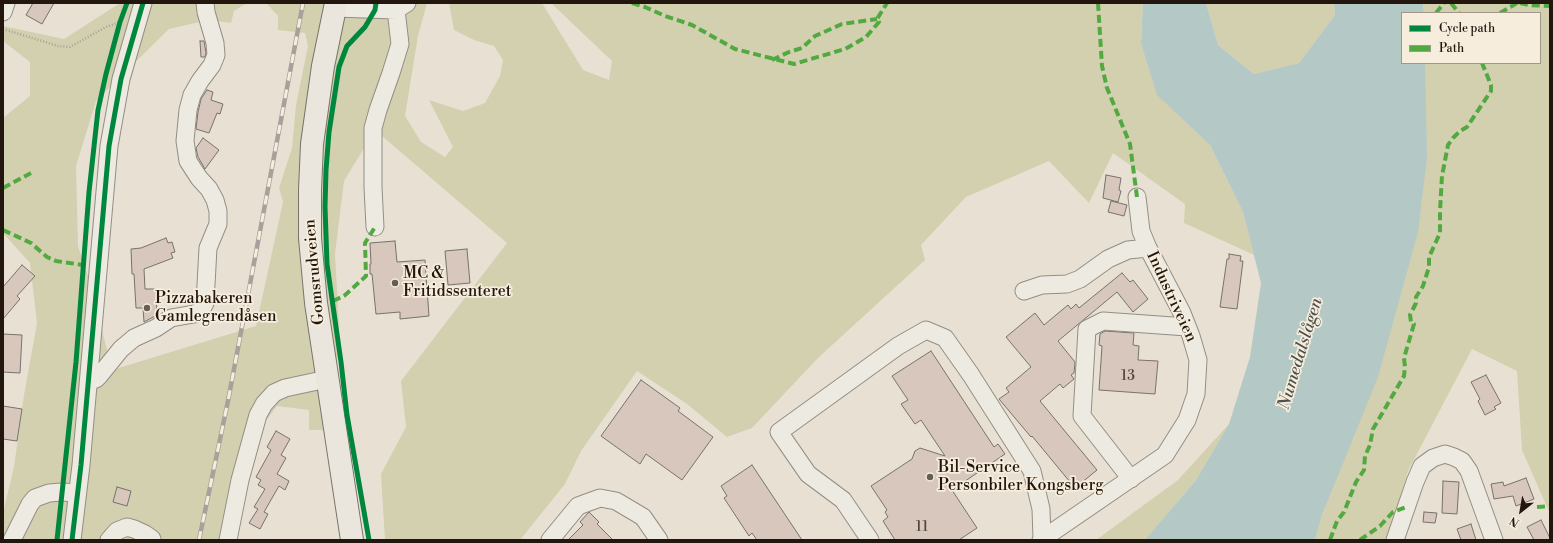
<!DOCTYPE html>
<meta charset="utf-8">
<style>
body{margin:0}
#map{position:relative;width:1553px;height:543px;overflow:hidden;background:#e8e1d3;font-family:"Libre Bodoni",serif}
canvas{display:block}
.frame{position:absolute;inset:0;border:4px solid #22160e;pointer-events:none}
.legend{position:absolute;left:1401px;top:12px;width:140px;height:52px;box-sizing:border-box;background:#f6eddd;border:1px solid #a1978a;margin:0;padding:5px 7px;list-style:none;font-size:12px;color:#22160e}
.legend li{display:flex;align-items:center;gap:8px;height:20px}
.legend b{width:20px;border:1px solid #a1978a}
.north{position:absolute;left:1501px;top:491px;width:40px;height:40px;-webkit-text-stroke:3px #f6eddd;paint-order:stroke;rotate:211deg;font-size:11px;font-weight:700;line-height:16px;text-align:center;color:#22160e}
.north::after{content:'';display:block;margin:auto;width:14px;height:18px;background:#22160e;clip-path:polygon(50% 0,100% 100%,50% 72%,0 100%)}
</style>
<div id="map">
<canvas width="1553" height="543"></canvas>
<div class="frame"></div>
<ul class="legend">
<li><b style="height:5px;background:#00873e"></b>Cycle path</li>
<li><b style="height:5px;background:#53a941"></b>Path</li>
</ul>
<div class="north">N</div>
</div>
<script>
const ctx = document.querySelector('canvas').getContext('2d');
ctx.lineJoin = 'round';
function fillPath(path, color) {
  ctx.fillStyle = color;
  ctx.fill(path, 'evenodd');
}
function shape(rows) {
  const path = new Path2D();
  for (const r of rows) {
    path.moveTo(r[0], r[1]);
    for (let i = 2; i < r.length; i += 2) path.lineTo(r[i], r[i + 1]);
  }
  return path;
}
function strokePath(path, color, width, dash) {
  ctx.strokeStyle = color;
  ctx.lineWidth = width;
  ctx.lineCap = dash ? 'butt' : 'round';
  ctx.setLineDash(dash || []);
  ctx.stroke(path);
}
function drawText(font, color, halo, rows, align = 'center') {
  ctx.font = font + ' "Libre Bodoni",serif';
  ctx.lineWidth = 3.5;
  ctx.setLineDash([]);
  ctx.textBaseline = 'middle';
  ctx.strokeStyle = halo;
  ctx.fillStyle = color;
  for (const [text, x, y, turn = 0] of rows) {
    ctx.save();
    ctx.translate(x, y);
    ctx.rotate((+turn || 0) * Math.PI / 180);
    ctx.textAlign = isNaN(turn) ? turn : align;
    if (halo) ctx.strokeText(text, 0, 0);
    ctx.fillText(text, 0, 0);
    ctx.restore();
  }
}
fillPath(shape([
 [120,3,247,3,234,11,231,23,208,20,169,29,96,101,76,166,78,246,90,282,112,370,256,326,283,202,279,188,292,148,296,105,308,46,305,33,278,30,278,16,266,3,427,3,418,36,405,116,421,142,445,157,453,147,429,100,463,111,485,103,500,76,503,60,494,46,474,40,454,30,449,3,542,3,583,70,609,80,612,61,553,5,553,3,1143,3,1141,44,1157,94,1210,145,1243,212,1254,255,1184,223,1185,204,1113,153,1089,203,1049,161,966,197,921,245,925,260,818,358,752,428,727,437,687,404,637,371,581,451,565,484,520,540,385,540,381,474,406,427,401,381,507,243,375,130,344,181,335,254,339,326,335,401,328,430,309,430,309,410,277,406,259,430,230,540,3,540,3,513,14,467,24,395,37,323,30,263,3,233,3,118,30,96,30,62,3,41,3,26,64,39],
 [1206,3,1334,3,1335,15,1299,63,1254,74,1218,45],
 [1423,3,1550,3,1550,514,1522,450,1517,371,1472,349,1408,471,1387,540,1315,540,1322,515,1349,446,1425,86,1425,63,1540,63,1540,13,1424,13],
 [1229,424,1196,480,1148,537,1145,540,1096,540,1178,480]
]), '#d2d0af');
fillPath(shape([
 [1143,3,1206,3,1218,45,1254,74,1299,63,1335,15,1334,3,1423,3,1424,13,1402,13,1402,63,1425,63,1427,158,1418,232,1378,377,1322,515,1315,540,1145,540,1196,480,1229,424,1250,357,1261,283,1243,212,1210,145,1157,95,1141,44]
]), '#b4c8c5');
const building = shape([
 [33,3,54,3,42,24,26,15,33,3],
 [200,41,204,41,206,53,205,57,201,57,200,41],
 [207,90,213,92,211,100,223,104,220,114,217,113,209,133,196,129,198,112,201,99,207,90],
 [203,138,219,150,205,169,198,157,196,148,203,138],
 [1106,175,1121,178,1119,190,1121,191,1118,202,1103,198,1106,175],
 [1111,201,1127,205,1124,216,1108,212,1111,201],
 [166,238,168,243,172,242,175,252,171,253,173,258,144,269,145,289,156,289,157,315,144,322,143,308,136,308,134,274,132,274,131,249,141,248,166,238],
 [395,241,397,262,425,260,429,316,400,319,400,312,376,314,372,274,370,274,370,264,371,264,370,243,395,241],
 [467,249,470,283,448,285,445,251,467,249],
 [1229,254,1241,256,1240,261,1243,261,1237,309,1220,307,1227,259,1229,259,1229,254],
 [22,265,35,276,17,296,20,299,3,319,3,287,22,265],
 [1122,273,1130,282,1133,280,1148,299,1133,312,1117,292,1058,341,1075,362,1074,373,1071,375,1074,379,1063,388,1060,384,1040,401,1097,470,1075,488,1032,436,1031,437,999,399,1009,392,1006,388,1031,367,1006,337,1035,313,1044,325,1068,305,1071,309,1076,304,1079,308,1122,273],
 [1105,331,1134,333,1133,345,1139,346,1138,360,1158,361,1155,394,1099,390,1102,346,1099,345,1100,334,1105,331],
 [3,334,22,335,20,373,3,372,3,334],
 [931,351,994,447,998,444,1005,454,952,490,977,528,959,540,895,540,883,521,888,517,885,512,887,510,871,486,912,459,915,451,920,448,945,456,921,420,915,424,901,404,908,400,892,376,931,351],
 [1486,375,1501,403,1494,407,1496,409,1485,415,1478,401,1480,399,1471,382,1486,375],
 [641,380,680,408,678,411,713,437,682,480,646,454,640,464,601,436,641,380],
 [3,406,22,409,17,441,3,439,3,406],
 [276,431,290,439,281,455,286,458,277,474,289,481,285,490,279,486,264,512,268,514,260,529,249,523,258,509,254,507,265,489,258,485,261,480,256,477,271,450,267,447,276,431],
 [752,465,802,540,757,540,752,533,749,536,724,498,727,496,721,486,752,465],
 [1526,478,1534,499,1516,506,1513,496,1494,499,1491,484,1503,482,1504,486,1526,478],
 [1443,481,1459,482,1457,514,1442,513,1443,481],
 [117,487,131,491,127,506,113,502,117,487],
 [589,512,599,522,597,524,613,540,568,540,583,525,580,522,589,512],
 [1424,512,1437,513,1435,523,1423,522,1424,512],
 [1541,520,1550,538,1550,540,1534,540,1527,527,1541,520],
 [1471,524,1476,540,1461,540,1457,529,1471,524]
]);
fillPath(building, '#d7c7bc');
strokePath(building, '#77726a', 1);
const minor = shape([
 [335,8,396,10,407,3],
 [3,12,6,3],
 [375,227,373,187,373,128,378,110,391,73,400,44,396,10],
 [1024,291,1042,285,1067,284,1080,279,1108,259,1128,250,1148,248],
 [89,380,96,379,99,376,121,349,134,338,156,328,171,318,194,314,201,311,205,303,208,248,218,224,218,211,215,200,209,189,199,178,188,161,185,141,188,110,192,95,200,81,212,65,216,55,215,43,206,12,205,3],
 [1131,479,1082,416,1087,329,1103,321,1187,327],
 [12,540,30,504,35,498,49,493,62,492,77,493],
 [72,540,81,465,109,146,121,79,143,3],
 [109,540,117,531,127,527,134,529,145,534,152,539],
 [228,540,240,480,253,433,258,415,264,404,274,393,285,388,327,379],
 [550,540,578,506,600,498,616,501,643,517,659,540],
 [870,540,843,500,808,474,779,432,898,346,926,330,945,338,971,375,1032,471,1041,509,1042,539],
 [1041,540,1165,455,1187,420,1196,394,1198,360,1191,336,1182,313,1148,248,1141,231,1137,197],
 [1395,540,1415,482,1422,466,1433,458,1445,454,1454,457,1462,461,1469,471,1494,540]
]);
const major = shape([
 [336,3,323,66,312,144,310,190,310,238,316,303,352,540]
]);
strokePath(minor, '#938e85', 19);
strokePath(major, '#77726a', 24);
strokePath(shape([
 [3,29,58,46,70,47,106,27,120,22]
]), '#a6a19b', 2.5, [1, 2]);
strokePath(minor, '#edeae2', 17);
strokePath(major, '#eae5dd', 22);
const rail = shape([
 [199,540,228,401,303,3]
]);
strokePath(rail, '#a6a19b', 4.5);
strokePath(rail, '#f6eddd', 3, [9]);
strokePath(shape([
 [632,3,645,7,665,16,692,25,735,49,794,64,845,49,866,37,879,22,877,19,887,3],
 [1098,3,1102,66,1107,88,1130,144,1137,197],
 [1451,3,1459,13],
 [1520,3,1529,5,1550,6],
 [1436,13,1444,3],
 [1500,13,1517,3],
 [772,60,789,52,802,48,815,36,842,24,877,19],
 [3,188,31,173],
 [3,230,31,243,47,257,56,261,83,265],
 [333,301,344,296,366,276,365,243,375,227],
 [1537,507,1550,506],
 [1330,540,1337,521,1344,512,1356,482,1364,470,1365,456,1370,445,1373,429,1404,376,1405,367,1404,358,1414,324,1411,322,1410,315,1416,303,1416,297,1423,286,1429,267,1429,257,1440,233,1440,211,1442,176,1448,145,1453,138,1460,131,1467,127,1491,91,1491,85,1482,63],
 [1360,540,1380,526,1393,512,1406,507]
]), '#53a941', 4, [8, 4]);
strokePath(shape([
 [57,540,76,362,89,192,98,110,106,74,120,22,127,3],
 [72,540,81,465,109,146,121,79,143,3],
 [369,540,347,415,341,362,327,264,325,207,326,170,329,132,339,67,347,46,365,27,375,10,376,3]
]), '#00873e', 5);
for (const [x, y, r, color] of [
 [395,283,4,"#675d53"],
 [147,308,4,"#675d53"],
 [930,477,4,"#675d53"]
]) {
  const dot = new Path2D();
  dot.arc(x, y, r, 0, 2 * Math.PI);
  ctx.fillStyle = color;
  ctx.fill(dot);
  strokePath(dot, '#f6eddd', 1.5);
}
drawText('14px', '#4f423a', null, [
 ["13",1128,377],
 ["11",922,528]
]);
drawText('16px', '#22160e', '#f6eddd', [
 ["Gomsrudveien",315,272,-95],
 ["Industriveien",1171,297,65]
]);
drawText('16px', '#22160e', '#f6eddd', [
 ["MC &",403,274],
 ["Fritidssenteret",403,292],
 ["Pizzabakeren",155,299],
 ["Gamlegrendåsen",155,317],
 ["Bil-Service",938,468],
 ["Personbiler Kongsberg",938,486]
], 'left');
drawText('italic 17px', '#4d504c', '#f6eddd', [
 ["Numedalslågen",1301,354,-73]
]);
</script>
